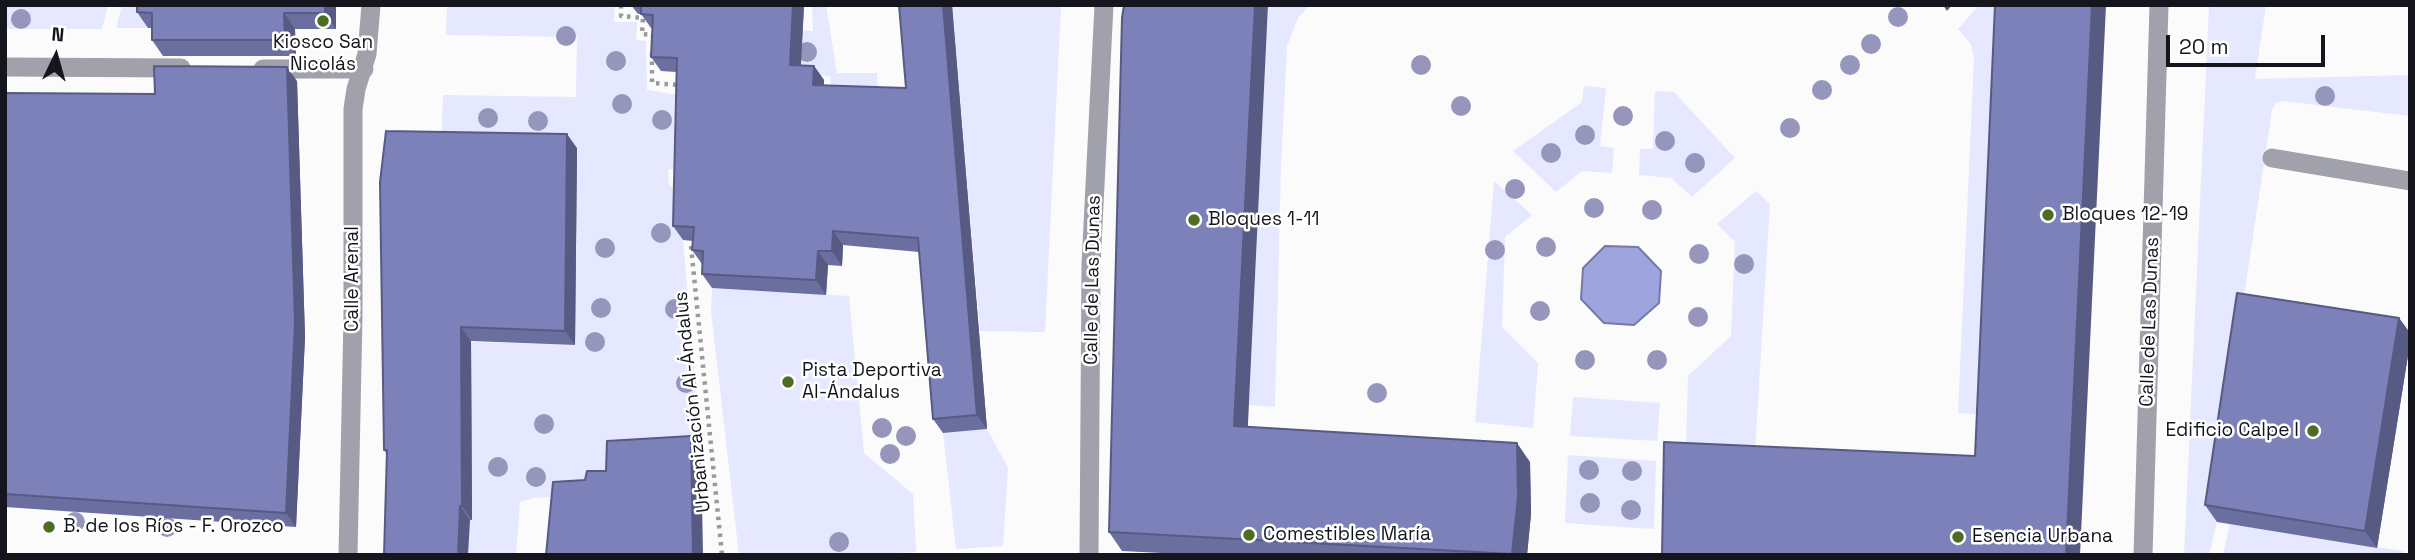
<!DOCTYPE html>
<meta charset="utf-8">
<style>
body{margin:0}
#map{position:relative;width:2415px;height:560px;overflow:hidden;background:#fbfbfb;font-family:"Space Grotesk",sans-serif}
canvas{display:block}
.frame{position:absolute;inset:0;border:7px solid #15161d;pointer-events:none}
.north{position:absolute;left:21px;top:21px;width:70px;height:70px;-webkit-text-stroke:5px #fff;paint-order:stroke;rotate:5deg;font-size:19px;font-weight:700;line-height:28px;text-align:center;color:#15161d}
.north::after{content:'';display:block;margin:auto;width:24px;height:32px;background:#15161d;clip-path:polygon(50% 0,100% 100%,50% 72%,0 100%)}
.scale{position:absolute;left:2166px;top:35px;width:159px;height:32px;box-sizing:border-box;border:4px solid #15161d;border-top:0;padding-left:9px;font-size:21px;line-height:24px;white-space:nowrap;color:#15161d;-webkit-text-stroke:5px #fff;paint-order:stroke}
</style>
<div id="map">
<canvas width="2415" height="560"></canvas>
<div class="frame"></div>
<div class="north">N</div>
<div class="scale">20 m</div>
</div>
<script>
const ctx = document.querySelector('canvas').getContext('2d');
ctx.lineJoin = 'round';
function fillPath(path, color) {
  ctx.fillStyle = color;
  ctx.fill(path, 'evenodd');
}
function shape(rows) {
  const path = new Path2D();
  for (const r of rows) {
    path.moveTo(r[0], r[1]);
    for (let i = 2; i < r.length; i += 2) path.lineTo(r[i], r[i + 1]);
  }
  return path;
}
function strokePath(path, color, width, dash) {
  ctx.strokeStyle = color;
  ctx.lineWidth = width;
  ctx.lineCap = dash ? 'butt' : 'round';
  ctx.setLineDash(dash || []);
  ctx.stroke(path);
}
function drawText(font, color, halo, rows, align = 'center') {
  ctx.font = font + ' "Space Grotesk",sans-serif';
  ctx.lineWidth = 5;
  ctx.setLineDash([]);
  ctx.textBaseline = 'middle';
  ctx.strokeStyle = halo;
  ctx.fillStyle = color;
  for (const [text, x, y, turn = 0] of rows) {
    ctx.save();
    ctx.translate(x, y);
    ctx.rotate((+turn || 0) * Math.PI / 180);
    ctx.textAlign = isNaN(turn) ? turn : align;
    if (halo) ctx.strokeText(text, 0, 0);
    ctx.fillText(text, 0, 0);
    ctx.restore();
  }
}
fillPath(shape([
 [5,5,108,5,102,29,5,29],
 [122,5,148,5,148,28,116,28],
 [447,5,615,5,614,22,637,22,636,40,646,41,647,90,683,96,681,167,668,170,669,186,683,187,683,240,701,450,617,455,594,494,534,498,520,502,516,555,468,555,471,342,574,345,576,232,441,144,443,95,576,97,577,37,446,35],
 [812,5,826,5,837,73,877,73,879,116,831,92,830,76,786,72,788,30,813,31],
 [952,5,1061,5,1045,332,980,331],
 [1268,5,1310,5,1298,18,1287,46,1281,166,1275,407,1249,405],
 [1979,5,2008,5,1992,415,1958,413,1974,58,1971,44,1958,29],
 [2209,5,2266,5,2255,79,2410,75,2410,116,2283,101,2276,103,2272,110,2242,309,2237,397,2217,522,2209,555,2184,555],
 [1584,86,1606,88,1600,146,1614,148,1612,173,1582,171,1556,192,1513,151,1582,102],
 [1655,91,1674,92,1735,158,1692,197,1671,178,1639,175,1640,149,1653,149],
 [1494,181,1532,215,1505,237,1502,327,1538,363,1533,428,1475,422],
 [1756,191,1770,204,1755,450,1686,447,1688,376,1731,336,1735,242,1717,224],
 [712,288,849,296,864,453,913,494,916,552,867,555,739,555,711,311],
 [1573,397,1660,403,1657,441,1570,436],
 [987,429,1008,468,1003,546,956,549,943,433],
 [1568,455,1656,461,1654,529,1565,523],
 [2230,524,2403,551,2403,555,2223,555]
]), '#e5e8fe');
const water = shape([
 [1605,246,1638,247,1661,271,1659,303,1634,325,1604,323,1581,299,1583,268,1605,246]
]);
fillPath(water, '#9ea4de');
strokePath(water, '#7579a4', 2);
strokePath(shape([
 [621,5,621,16,643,18,642,34,653,35,653,41],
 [652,53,652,83,680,85],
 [691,246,722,555]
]), '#9a9a9d', 4.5, [3.5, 5]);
strokePath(shape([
 [2272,158,2410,181]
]), '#a0a1aa', 19);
strokePath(shape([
 [5,67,181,68],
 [263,69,364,69],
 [1089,555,1091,265,1104,5],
 [2143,555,2159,5]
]), '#a0a1aa', 19);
strokePath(shape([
 [348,555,353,316,353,109,356,89,367,54,371,5]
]), '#a0a1aa', 19);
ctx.fillStyle = '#9696bd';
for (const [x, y] of [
 [1898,17],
 [21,19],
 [566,36],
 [1871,44],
 [807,52],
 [616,61],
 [1421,65],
 [1850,65],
 [1822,90],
 [2325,96],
 [622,104],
 [1461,106],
 [1623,116],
 [488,118],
 [662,120],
 [538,121],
 [1790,128],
 [1585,135],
 [1665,141],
 [1551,153],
 [1695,163],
 [1515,189],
 [1594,208],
 [1652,210],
 [661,233],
 [1546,247],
 [605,248],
 [1495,250],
 [1699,254],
 [1744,264],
 [601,308],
 [675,309],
 [1540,311],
 [1698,317],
 [595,342],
 [1585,360],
 [1657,360],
 [686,383],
 [1377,393],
 [544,424],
 [882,428],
 [906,436],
 [890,454],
 [498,467],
 [1589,470],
 [1632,471],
 [536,477],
 [1590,503],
 [1631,510],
 [75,522],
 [167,527],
 [839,542]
]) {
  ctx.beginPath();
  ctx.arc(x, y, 10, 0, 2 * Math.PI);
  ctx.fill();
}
fillPath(shape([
 [336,5,336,29,295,29,296,56,163,56,152,40,152,28,148,28,137,12],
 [631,5,804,5,801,65,814,66,824,80,824,86,906,88,899,5,952,5,987,429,943,433,933,419,919,252,843,245,842,266,828,265,826,295,712,288,702,274,702,264,692,250,693,241,683,240,673,226,676,72,661,71,651,57,653,28,651,28,641,14,638,14],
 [297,81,305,337,296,527,5,507,5,93,155,94],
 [577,148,575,345,471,341,472,520,470,520,386,453,384,450,380,182],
 [2399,318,2410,333,2410,343,2377,548,2217,522,2205,505],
 [1248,426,1530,462,1531,514,1527,555,1200,555,1122,551,1109,532]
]), '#6b6f9f');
fillPath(shape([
 [325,5,336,5,336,29,325,13],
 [793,5,804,5,800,79,790,65],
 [943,5,952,5,987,429,977,415],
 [1255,5,1268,5,1247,444,1234,426],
 [1943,5,1952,5,1947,11],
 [2092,5,2106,5,2080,555,2066,555],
 [284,13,295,29,296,56,285,40],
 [814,66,824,80,823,100,813,85],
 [287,67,297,81,305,337,296,527,286,513],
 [567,134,577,148,575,345,565,331],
 [833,231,843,245,842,266,832,251],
 [818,251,828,265,826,295,816,280],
 [2399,318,2410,333,2410,343,2377,548,2365,531],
 [461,327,471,341,472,520,462,506],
 [691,436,701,450,703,555,693,555],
 [1517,443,1530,462,1531,514,1527,555,1512,554],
 [460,506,470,520,468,555,458,555]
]), '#575a82');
const building = shape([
 [137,5,325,5,325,13,284,13,285,40,152,40,152,13,137,12,137,5],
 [641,5,793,5,790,65,814,66,813,85,906,88,899,5,943,5,977,415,933,419,918,238,833,231,832,251,818,251,816,280,702,274,703,251,692,250,694,227,673,226,677,58,651,57,653,15,641,14,641,5],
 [1124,5,1255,5,1234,426,1517,443,1518,496,1512,554,1109,532,1122,18,1124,5],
 [1995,5,2092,5,2066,555,1662,555,1664,442,1975,456,1995,5],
 [154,66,287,67,295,323,286,513,5,494,5,93,155,94,154,66],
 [386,131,567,134,565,331,461,327,462,506,460,506,458,555,384,555,387,450,384,450,380,182,386,131],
 [2237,293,2399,318,2365,531,2205,505,2237,293],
 [691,436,693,555,546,555,553,482,585,480,587,471,606,471,607,441,691,436]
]);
fillPath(building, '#7c81b9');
strokePath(building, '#575a82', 2);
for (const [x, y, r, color] of [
 [323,21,7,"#4d6d24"],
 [2048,215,7,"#4d6d24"],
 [1194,220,7,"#4d6d24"],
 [788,382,7,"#4d6d24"],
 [2313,431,7,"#4d6d24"],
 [49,527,7,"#4d6d24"],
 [1249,535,7,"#4d6d24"],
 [1958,537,7,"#4d6d24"]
]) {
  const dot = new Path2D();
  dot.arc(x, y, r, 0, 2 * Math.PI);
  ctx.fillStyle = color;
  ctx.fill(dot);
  strokePath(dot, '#fff', 2.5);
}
drawText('19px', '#15161d', '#fff', [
 ["Kiosco San",323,43,"center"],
 ["Nicolás",323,65,"center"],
 ["Bloques 12-19",2062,215],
 ["Bloques 1-11",1208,220],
 ["Pista Deportiva",802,371],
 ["Al-Ándalus",802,393],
 ["Edificio Calpe I",2299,431,"right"],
 ["B. de los Ríos - F. Orozco",63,527],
 ["Comestibles María",1263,535],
 ["Esencia Urbana",1972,537]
], 'left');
drawText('19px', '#15161d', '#fff', [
 ["Calle Arenal",353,279,-90],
 ["Calle de Las Dunas",1093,280,-89],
 ["Calle de Las Dunas",2150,322,-88],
 ["Urbanización Al-Ándalus",693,402,-96]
]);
</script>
